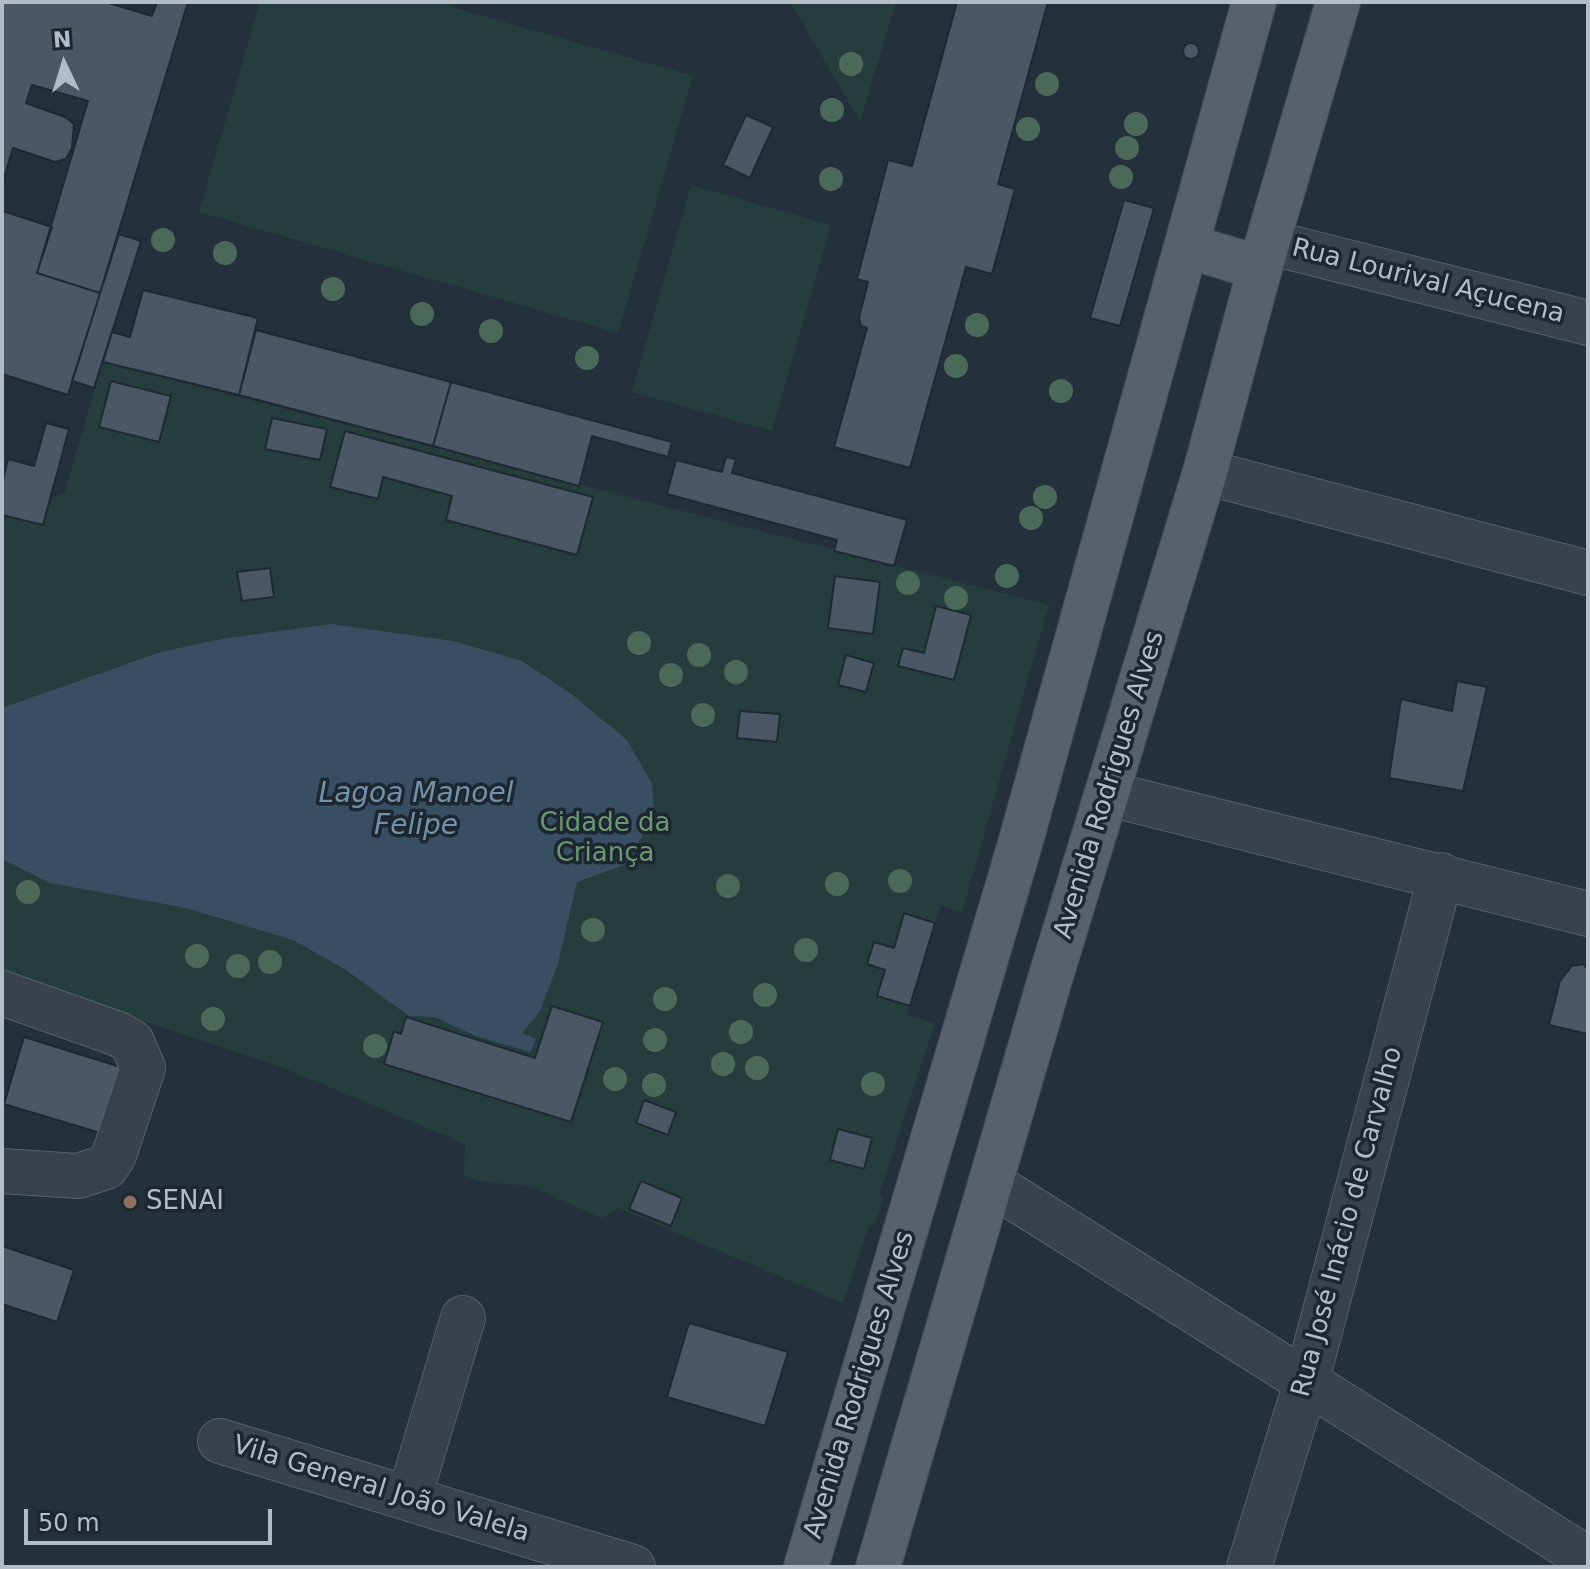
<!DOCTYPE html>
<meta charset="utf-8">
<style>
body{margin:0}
#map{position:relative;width:1590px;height:1569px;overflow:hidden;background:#24303c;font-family:"DejaVu Sans",sans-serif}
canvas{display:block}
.frame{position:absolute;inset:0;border:4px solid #b3bdc8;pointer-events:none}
.north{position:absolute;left:24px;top:24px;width:80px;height:80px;-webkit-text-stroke:6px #1d2731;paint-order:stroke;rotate:356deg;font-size:22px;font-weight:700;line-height:32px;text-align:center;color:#b3bdc8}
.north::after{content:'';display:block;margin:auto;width:28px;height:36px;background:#b3bdc8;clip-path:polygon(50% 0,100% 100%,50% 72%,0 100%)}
.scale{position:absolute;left:24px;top:1509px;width:248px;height:36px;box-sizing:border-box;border:4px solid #b3bdc8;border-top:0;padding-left:10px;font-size:24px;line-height:28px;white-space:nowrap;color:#b3bdc8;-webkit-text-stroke:6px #1d2731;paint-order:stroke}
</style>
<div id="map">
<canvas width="1590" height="1569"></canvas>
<div class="frame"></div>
<div class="north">N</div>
<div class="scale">50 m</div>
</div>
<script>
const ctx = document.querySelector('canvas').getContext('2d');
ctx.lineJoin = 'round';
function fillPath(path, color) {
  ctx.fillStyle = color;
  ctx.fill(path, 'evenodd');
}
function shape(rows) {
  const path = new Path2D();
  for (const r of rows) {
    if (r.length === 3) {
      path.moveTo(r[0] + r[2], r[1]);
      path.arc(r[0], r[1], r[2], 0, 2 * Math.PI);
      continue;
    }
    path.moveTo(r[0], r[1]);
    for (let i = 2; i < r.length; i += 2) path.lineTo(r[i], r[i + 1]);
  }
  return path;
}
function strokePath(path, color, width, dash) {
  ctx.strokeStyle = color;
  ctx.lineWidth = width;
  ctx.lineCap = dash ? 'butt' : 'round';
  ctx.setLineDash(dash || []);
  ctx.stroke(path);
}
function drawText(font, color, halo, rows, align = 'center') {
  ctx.font = font + ' "DejaVu Sans",sans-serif';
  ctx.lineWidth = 7;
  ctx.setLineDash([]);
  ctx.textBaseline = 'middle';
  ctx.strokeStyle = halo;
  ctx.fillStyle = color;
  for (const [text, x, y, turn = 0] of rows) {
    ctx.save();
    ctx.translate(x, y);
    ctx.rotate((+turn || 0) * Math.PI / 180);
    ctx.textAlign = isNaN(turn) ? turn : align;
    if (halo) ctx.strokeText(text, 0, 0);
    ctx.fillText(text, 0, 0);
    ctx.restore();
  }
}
fillPath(shape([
 [260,2,435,2,693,76,618,333,199,212],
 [790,2,896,2,860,122,824,60],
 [691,185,831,225,772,431,632,392],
 [103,362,1049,605,962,912,941,905,907,1015,935,1023,879,1194,883,1200,876,1221,868,1228,843,1303,617,1208,603,1219,530,1186,476,1181,464,1174,465,1144,284,1068,2,974,2,510,64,494]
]), '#263d3d');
fillPath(shape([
 [331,624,453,641,522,661,570,693,627,740,652,784,654,818,624,865,577,882,558,964,540,1011,522,1033,536,1039,530,1052,476,1036,435,1017,409,1016,346,970,293,940,186,908,50,883,2,859,2,708,161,652,221,639]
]), '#384e63');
const building = shape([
 [2,2,105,2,152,16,157,2,188,2,100,293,37,273,88,101,32,85,26,103,65,117,74,124,72,148,66,159,55,162,13,148,2,185,2,2],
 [957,2,1048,2,998,184,1015,189,992,274,966,267,910,468,834,447,867,328,861,326,859,318,868,282,857,279,888,160,912,166,957,2],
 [1191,51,8],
 [746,115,773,127,750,178,723,165,746,115],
 [1124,200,1154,208,1120,326,1090,318,1124,200],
 [2,211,52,227,37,273,100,293,68,395,2,374,2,211],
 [119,234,141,241,94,388,72,381,119,234],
 [143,290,258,318,239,395,103,362,112,332,130,337,143,290],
 [256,330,451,382,433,446,239,395,256,330],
 [111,381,171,396,159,442,99,427,111,381],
 [451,382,672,442,668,457,592,436,579,486,433,446,451,382],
 [272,418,327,429,320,460,265,449,272,418],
 [46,423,69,429,43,525,2,515,2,484,8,459,34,466,46,423],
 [345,431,593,497,577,555,446,520,452,496,383,477,378,499,330,487,345,431],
 [726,457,736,459,732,473,907,520,894,566,834,551,837,540,667,494,676,460,722,472,726,457],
 [270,568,274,597,242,601,237,572,270,568],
 [835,576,880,582,873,634,828,628,835,576],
 [936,606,971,615,954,680,898,666,903,648,924,653,936,606],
 [846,655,874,663,866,692,838,685,846,655],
 [1457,681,1487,687,1463,791,1389,778,1401,699,1452,711,1457,681],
 [740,711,780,714,777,742,737,738,740,711],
 [904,913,935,923,910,1006,877,996,885,970,867,964,874,942,894,948,904,913],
 [1583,964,1588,969,1588,1034,1549,1025,1560,981,1572,966,1583,964],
 [552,1006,603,1022,571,1122,384,1064,394,1031,401,1034,406,1017,535,1058,552,1006],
 [24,1037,127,1069,107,1135,4,1104,24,1037],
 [644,1100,676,1112,668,1135,636,1123,644,1100],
 [838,1129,872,1138,864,1169,830,1160,838,1129],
 [641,1181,682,1198,671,1226,629,1209,641,1181],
 [2,1246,74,1270,57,1322,2,1304,2,1246],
 [689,1323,788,1352,765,1426,667,1397,689,1323]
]);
fillPath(building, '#4a5865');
strokePath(building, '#1f2933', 2);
const minor = shape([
 [1268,242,1588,323],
 [1205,472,1588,573],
 [1109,794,1588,914],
 [2,993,118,1034,132,1042,143,1068,114,1155,106,1167,78,1176,2,1171],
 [992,1184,1588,1559],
 [220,1441,633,1567],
 [409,1498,463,1318],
 [1249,1567,1306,1383,1441,875]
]);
const major = shape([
 [1187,246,1260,268],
 [806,1567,1020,844,1254,2],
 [878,1567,1050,979,1205,472,1260,268,1338,2]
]);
strokePath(minor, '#56606a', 46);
strokePath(major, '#414b55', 46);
strokePath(minor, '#38424c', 44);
strokePath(major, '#56616c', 44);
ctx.fillStyle = '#4b6959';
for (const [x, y] of [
 [851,64],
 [1047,84],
 [832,110],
 [1136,124],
 [1028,129],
 [1127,148],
 [1121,177],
 [831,179],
 [163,240],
 [225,253],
 [333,289],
 [422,314],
 [977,325],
 [491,331],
 [587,358],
 [956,366],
 [1061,391],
 [1045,497],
 [1031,518],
 [1007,576],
 [908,583],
 [956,598],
 [639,643],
 [699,655],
 [736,672],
 [671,675],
 [703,715],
 [900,881],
 [837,884],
 [728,886],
 [28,892],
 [593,930],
 [806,950],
 [197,956],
 [270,962],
 [238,966],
 [765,995],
 [665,999],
 [213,1019],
 [741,1032],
 [655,1040],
 [375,1046],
 [723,1064],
 [757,1068],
 [615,1079],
 [873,1084],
 [654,1085]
]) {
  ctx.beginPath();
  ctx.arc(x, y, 12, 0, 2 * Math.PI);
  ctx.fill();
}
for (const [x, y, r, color] of [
 [130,1202,8,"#8d6e63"]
]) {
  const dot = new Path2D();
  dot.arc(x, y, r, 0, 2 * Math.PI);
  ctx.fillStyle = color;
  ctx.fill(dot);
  strokePath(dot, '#1d2731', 3);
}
drawText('26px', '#b3bdc8', '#1d2731', [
 ["Rua Lourival Açucena",1428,282,14],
 ["Avenida Rodrigues Alves",1110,785,-73],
 ["Rua José Inácio de Carvalho",1348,1222,-75],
 ["Avenida Rodrigues Alves",860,1385,-73],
 ["Vila General João Valela",381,1490,17]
]);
drawText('26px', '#6b9871', '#1d2731', [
 ["Cidade da",605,824],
 ["Criança",605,854]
]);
drawText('26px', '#b3bdc8', '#1d2731', [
 ["SENAI",146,1202]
], 'left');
drawText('italic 28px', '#7491aa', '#1d2731', [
 ["Lagoa Manoel",416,795],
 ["Felipe",416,827]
]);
</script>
